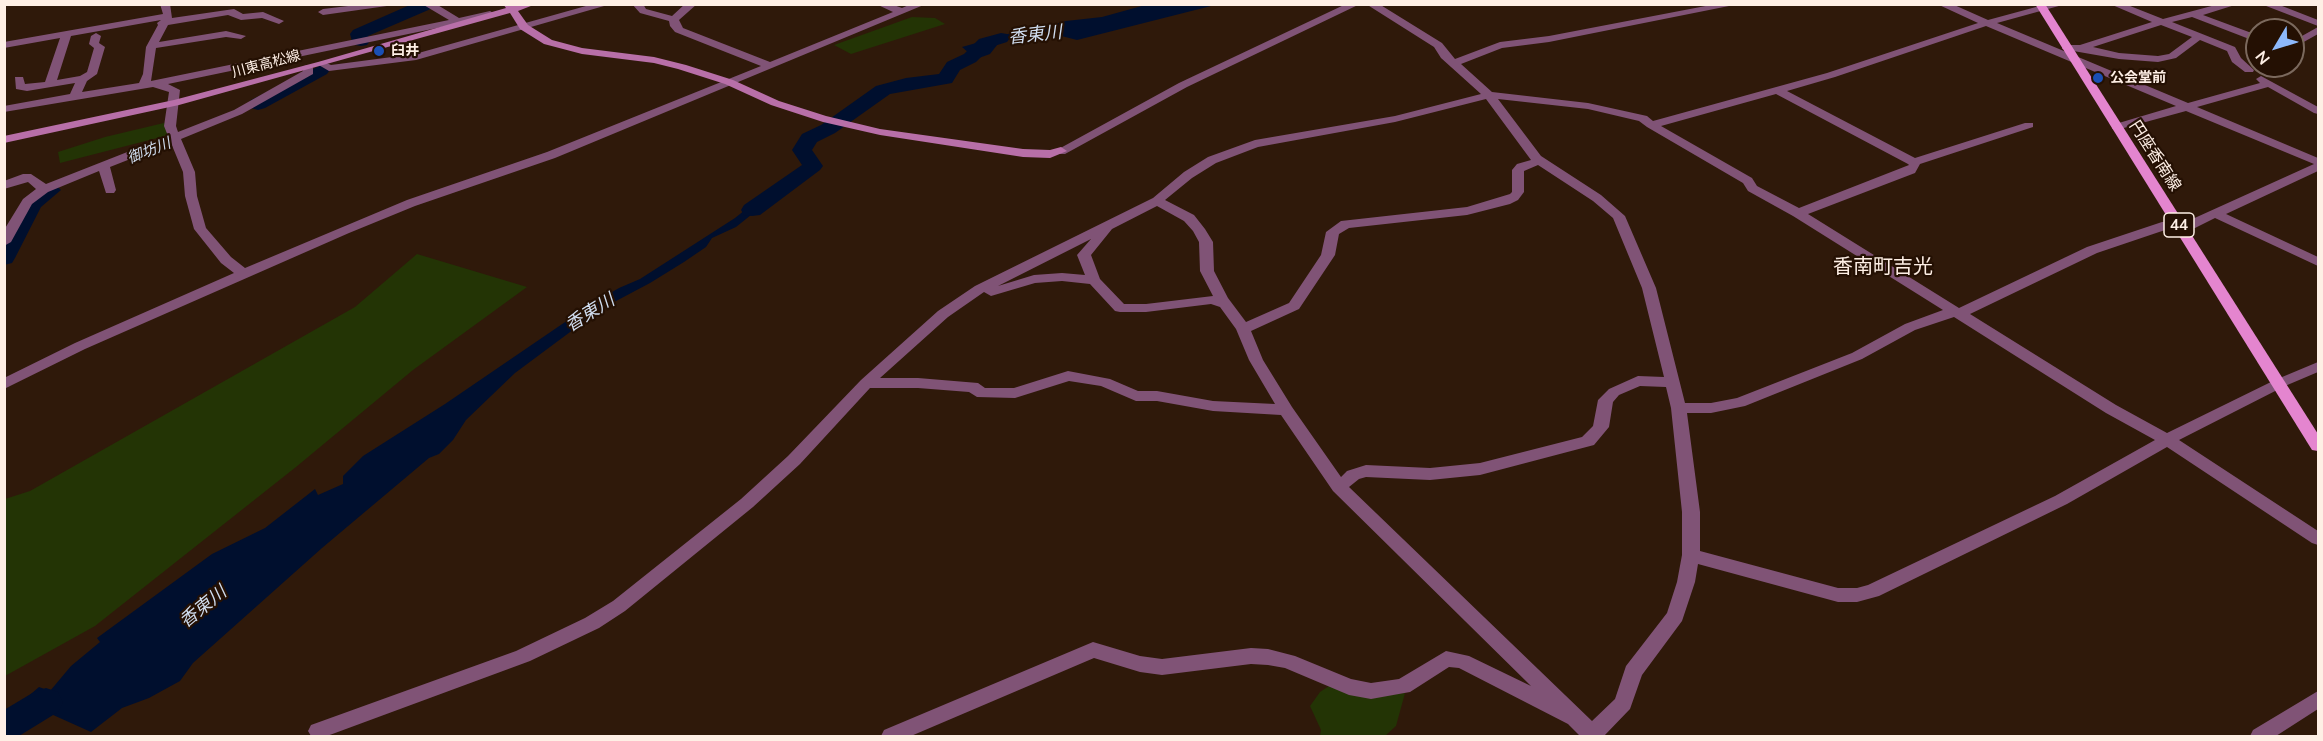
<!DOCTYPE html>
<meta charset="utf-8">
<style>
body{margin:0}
#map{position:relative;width:2323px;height:741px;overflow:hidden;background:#2f190a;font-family:Mulish,sans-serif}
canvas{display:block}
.frame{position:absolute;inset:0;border:6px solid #feefe5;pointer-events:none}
.north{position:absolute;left:2245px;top:18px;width:60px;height:60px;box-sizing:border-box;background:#241003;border:2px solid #7b695d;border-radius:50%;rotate:232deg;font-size:16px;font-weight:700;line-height:24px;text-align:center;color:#feefe5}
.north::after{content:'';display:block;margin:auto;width:21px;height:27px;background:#8db9fc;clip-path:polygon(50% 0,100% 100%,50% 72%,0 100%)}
</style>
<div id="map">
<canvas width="2323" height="741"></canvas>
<div class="frame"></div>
<div class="north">N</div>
</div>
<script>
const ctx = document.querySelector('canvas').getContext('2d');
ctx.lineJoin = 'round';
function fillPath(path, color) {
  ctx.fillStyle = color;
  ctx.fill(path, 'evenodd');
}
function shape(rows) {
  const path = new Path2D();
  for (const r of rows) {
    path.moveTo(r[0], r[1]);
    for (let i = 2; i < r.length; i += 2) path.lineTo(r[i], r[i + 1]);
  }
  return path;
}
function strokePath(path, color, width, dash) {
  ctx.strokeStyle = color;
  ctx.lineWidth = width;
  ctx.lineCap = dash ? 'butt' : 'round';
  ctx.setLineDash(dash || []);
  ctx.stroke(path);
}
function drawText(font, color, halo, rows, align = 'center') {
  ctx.font = font + ' Mulish,"Noto Sans JP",sans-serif';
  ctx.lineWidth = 4.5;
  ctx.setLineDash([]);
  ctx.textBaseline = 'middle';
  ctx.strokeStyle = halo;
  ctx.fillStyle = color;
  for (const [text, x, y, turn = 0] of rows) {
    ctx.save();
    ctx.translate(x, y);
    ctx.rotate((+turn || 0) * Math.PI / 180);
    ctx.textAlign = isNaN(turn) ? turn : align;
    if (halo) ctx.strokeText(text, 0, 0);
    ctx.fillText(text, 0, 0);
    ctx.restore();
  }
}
fillPath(shape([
 [912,17,935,18,945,24,851,54,834,45],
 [168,122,169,135,60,163,58,152,105,137],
 [417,254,527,287,413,370,296,467,95,626,5,676,5,499,30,491,355,307],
 [1332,684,1381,696,1405,693,1396,726,1385,736,1320,736,1321,730,1310,706,1320,692]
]), '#233405');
fillPath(shape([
 [1149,4,1215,5,1077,40,1042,31,1023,33,1001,40,990,54,976,59,962,47,1015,32,1044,27,1066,21,1102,17],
 [774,191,788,191,766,203,736,227,712,238,706,247,684,262,650,283,601,309,515,373,466,420,453,440,439,454,429,458,322,548,193,663,180,681,149,698,122,708,91,732,42,710,16,720,27,706,25,699,39,687,50,691,71,666,100,642,97,638,212,554,265,528,315,489,318,495,343,484,343,476,363,456,445,404,593,303,619,288,640,279,735,218,760,198]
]), '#000f2e');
fillPath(shape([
 [412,4,435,4,433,8,368,36,370,41,367,45,361,46,355,45,352,41,350,34,353,30,412,4],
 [1001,33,1007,34,1010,38,1007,42,991,47,976,62,960,70,952,83,890,94,835,133,817,142,812,150,823,166,820,170,760,215,752,216,744,215,741,210,744,205,802,165,792,150,802,134,821,125,876,86,906,78,939,74,947,62,964,54,979,39,1001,33],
 [321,65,327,66,330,70,327,74,265,108,258,110,251,108,248,104,251,100,321,65],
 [50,184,57,186,61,190,41,207,15,258,12,263,4,265,4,235,21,203,43,186,50,184],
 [46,688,58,692,63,702,58,712,19,736,4,736,4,710,34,692,46,688]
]), '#000f2e');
fillPath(shape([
 [160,4,170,4,172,18,234,9,243,14,263,12,284,21,279,24,262,18,241,20,228,15,168,25,159,42,226,31,246,36,241,39,226,37,156,48,151,81,449,20,422,4,436,4,459,18,490,11,495,14,490,17,168,84,180,90,176,126,178,132,234,110,303,71,304,66,308,65,313,68,313,74,242,114,181,139,195,172,197,196,206,228,231,257,245,268,407,200,547,152,761,66,675,32,670,26,669,21,640,13,632,4,643,4,646,9,672,16,685,4,697,4,679,20,683,28,770,62,893,12,876,4,891,4,902,8,911,4,926,4,555,158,415,206,349,233,85,349,4,389,4,378,75,343,234,273,221,263,194,229,185,196,183,172,171,143,110,167,116,190,114,193,106,193,99,171,48,192,32,204,11,242,4,246,4,230,23,199,36,189,28,182,4,189,4,181,23,174,31,174,46,184,168,136,164,126,169,92,153,87,4,112,4,106,70,94,75,83,27,91,16,89,15,77,23,77,25,84,45,82,60,38,4,48,4,42,163,14,160,4],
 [161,20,157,23,158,25,146,47,143,74,139,83,82,92,87,81,97,74,105,47,99,43,101,36,96,33,91,36,89,44,94,48,87,72,80,76,57,80,71,36,161,20],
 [365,4,401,4,323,15,318,12,323,9,365,4],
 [593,4,611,4,416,60,329,71,317,64,322,61,331,65,415,54,593,4],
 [1346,4,1360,4,1187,87,1065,154,1057,154,1055,151,1179,83,1346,4],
 [1366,4,1379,4,1442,43,1455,59,1500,42,1549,36,1716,4,1739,4,1549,42,1502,48,1461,64,1492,92,1588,103,1647,116,1653,121,1827,73,1978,23,1937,4,1952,4,1988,20,2047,4,2066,4,1997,23,2188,103,2260,83,2256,79,2261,76,2318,107,2318,114,2314,113,2268,87,2197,107,2318,158,2318,171,2226,214,2318,257,2318,266,2215,218,2195,228,2168,229,2097,253,1970,314,2116,405,2167,433,2275,380,2318,362,2318,372,2285,386,2179,440,2318,531,2318,545,2312,543,2167,447,2067,504,1879,596,1857,602,1838,602,1698,564,1695,582,1682,621,1642,675,1630,709,1604,736,1580,736,1568,724,1459,668,1449,667,1410,692,1371,699,1349,695,1285,668,1268,665,1251,664,1162,675,1140,672,1094,658,911,736,881,736,884,730,1093,642,1140,656,1162,659,1251,648,1268,649,1295,656,1351,679,1371,683,1399,679,1446,651,1469,656,1531,686,1333,491,1281,415,1213,411,1157,401,1136,401,1101,386,1069,381,1015,398,977,397,969,392,918,388,870,388,800,464,753,507,625,611,599,628,530,661,327,736,311,736,308,731,311,725,516,651,585,618,613,601,741,499,788,456,861,380,938,311,975,286,1153,198,1184,172,1208,157,1255,140,1395,116,1481,94,1441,58,1434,47,1366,4],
 [1986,26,2176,106,2112,125,2112,129,2120,129,2186,111,2314,164,2188,221,2162,222,2087,247,1959,308,1808,214,1915,173,1920,164,2033,127,2033,123,2025,123,1915,158,1787,91,1835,77,1986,26],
 [1776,94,1908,164,1909,165,1799,208,1757,186,1752,178,1661,126,1776,94],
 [1486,99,1531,160,1517,164,1512,170,1512,192,1510,194,1467,207,1341,221,1326,232,1321,255,1289,303,1246,322,1228,298,1214,271,1213,242,1205,229,1194,215,1165,200,1192,178,1216,163,1258,147,1395,122,1486,99],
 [1498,99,1588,109,1639,121,1647,127,1743,183,1748,191,1793,216,1943,310,1905,324,1852,353,1737,398,1711,403,1685,403,1656,288,1625,216,1601,195,1541,156,1498,99],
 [1538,165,1593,201,1613,218,1642,288,1664,377,1638,376,1609,389,1598,400,1593,426,1582,437,1480,463,1430,468,1366,465,1347,471,1341,477,1292,407,1263,360,1251,331,1299,309,1335,255,1339,234,1349,228,1467,215,1510,204,1518,200,1524,192,1524,171,1538,165],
 [1157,206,1184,221,1193,231,1199,242,1200,271,1213,296,1146,304,1124,304,1100,279,1091,255,1112,229,1157,206],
 [1091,239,1077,255,1085,275,1062,273,1034,275,998,286,1091,239],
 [1062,281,1090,284,1115,311,1120,312,1146,312,1211,304,1220,307,1236,329,1249,360,1275,404,1213,401,1157,391,1138,391,1110,379,1068,371,1014,388,985,388,978,383,918,378,880,378,948,317,984,292,991,296,1035,283,1062,281],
 [1954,317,2106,413,2155,440,2055,496,1868,585,1857,588,1838,588,1700,551,1700,512,1687,413,1711,413,1745,406,1862,359,1915,330,1954,317],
 [1640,386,1666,387,1671,408,1682,512,1682,555,1677,582,1667,613,1626,666,1615,699,1592,721,1349,487,1359,479,1366,477,1430,480,1480,475,1594,445,1609,427,1613,402,1619,395,1640,386],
 [2110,4,2125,4,2163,19,2219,4,2238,4,2203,15,2257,35,2257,42,2192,17,2172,22,2235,47,2241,58,2254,70,2253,72,2245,72,2232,62,2227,51,2200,40,2176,58,2158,62,2119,59,2062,49,2062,45,2080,45,2152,22,2110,4],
 [2161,25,2192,37,2169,54,2158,56,2119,53,2093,47,2161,25],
 [2261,4,2277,4,2318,20,2318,26,2261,4],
 [2318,27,2318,34,2293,48,2293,41,2318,27],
 [2318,691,2318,709,2276,736,2250,736,2253,730,2318,691]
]), '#805376');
fillPath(shape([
 [503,4,536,4,518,11,528,25,552,40,582,48,654,57,686,65,733,80,779,101,826,116,880,129,1023,149,1050,150,1061,147,1067,151,1050,158,1023,157,880,135,823,122,771,105,725,84,678,69,654,63,582,54,544,44,520,29,510,13,179,105,4,143,4,136,174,100,318,62,506,8,503,4]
]), '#b86fa8');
fillPath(shape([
 [2035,4,2045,4,2318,434,2318,451,2312,450,2035,4]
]), '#e485cf');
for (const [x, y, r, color] of [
 [379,51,6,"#1a4fb4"],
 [2098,78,6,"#1a4fb4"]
]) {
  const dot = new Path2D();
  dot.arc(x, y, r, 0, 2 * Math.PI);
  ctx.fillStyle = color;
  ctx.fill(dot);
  strokePath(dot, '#241003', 2);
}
drawText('bold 14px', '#feefe5', '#241003', [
 ["臼井",391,51],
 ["公会堂前",2110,78]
], 'left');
drawText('14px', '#feefe5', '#241003', [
 ["川東高松線",266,64,-15]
]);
drawText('italic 15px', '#cfdcee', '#241003', [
 ["御坊川",149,151,-22]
]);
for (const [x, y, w] of [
 [2179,225,30]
]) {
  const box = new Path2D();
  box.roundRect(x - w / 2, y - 12, w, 24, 4.5);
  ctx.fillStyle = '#241003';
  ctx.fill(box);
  strokePath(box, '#feefe5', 1.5);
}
drawText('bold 15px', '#feefe5', null, [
 ["44",2179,225]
]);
drawText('16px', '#feefe5', '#241003', [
 ["円座香南線",2155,156,57]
]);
drawText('italic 18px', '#cfdcee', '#241003', [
 ["香東川",1035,35,-6],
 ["香東川",590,313,-32],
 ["香東川",203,607,-39]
]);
drawText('20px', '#feefe5', '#241003', [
 ["香南町吉光",1883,267]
]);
</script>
